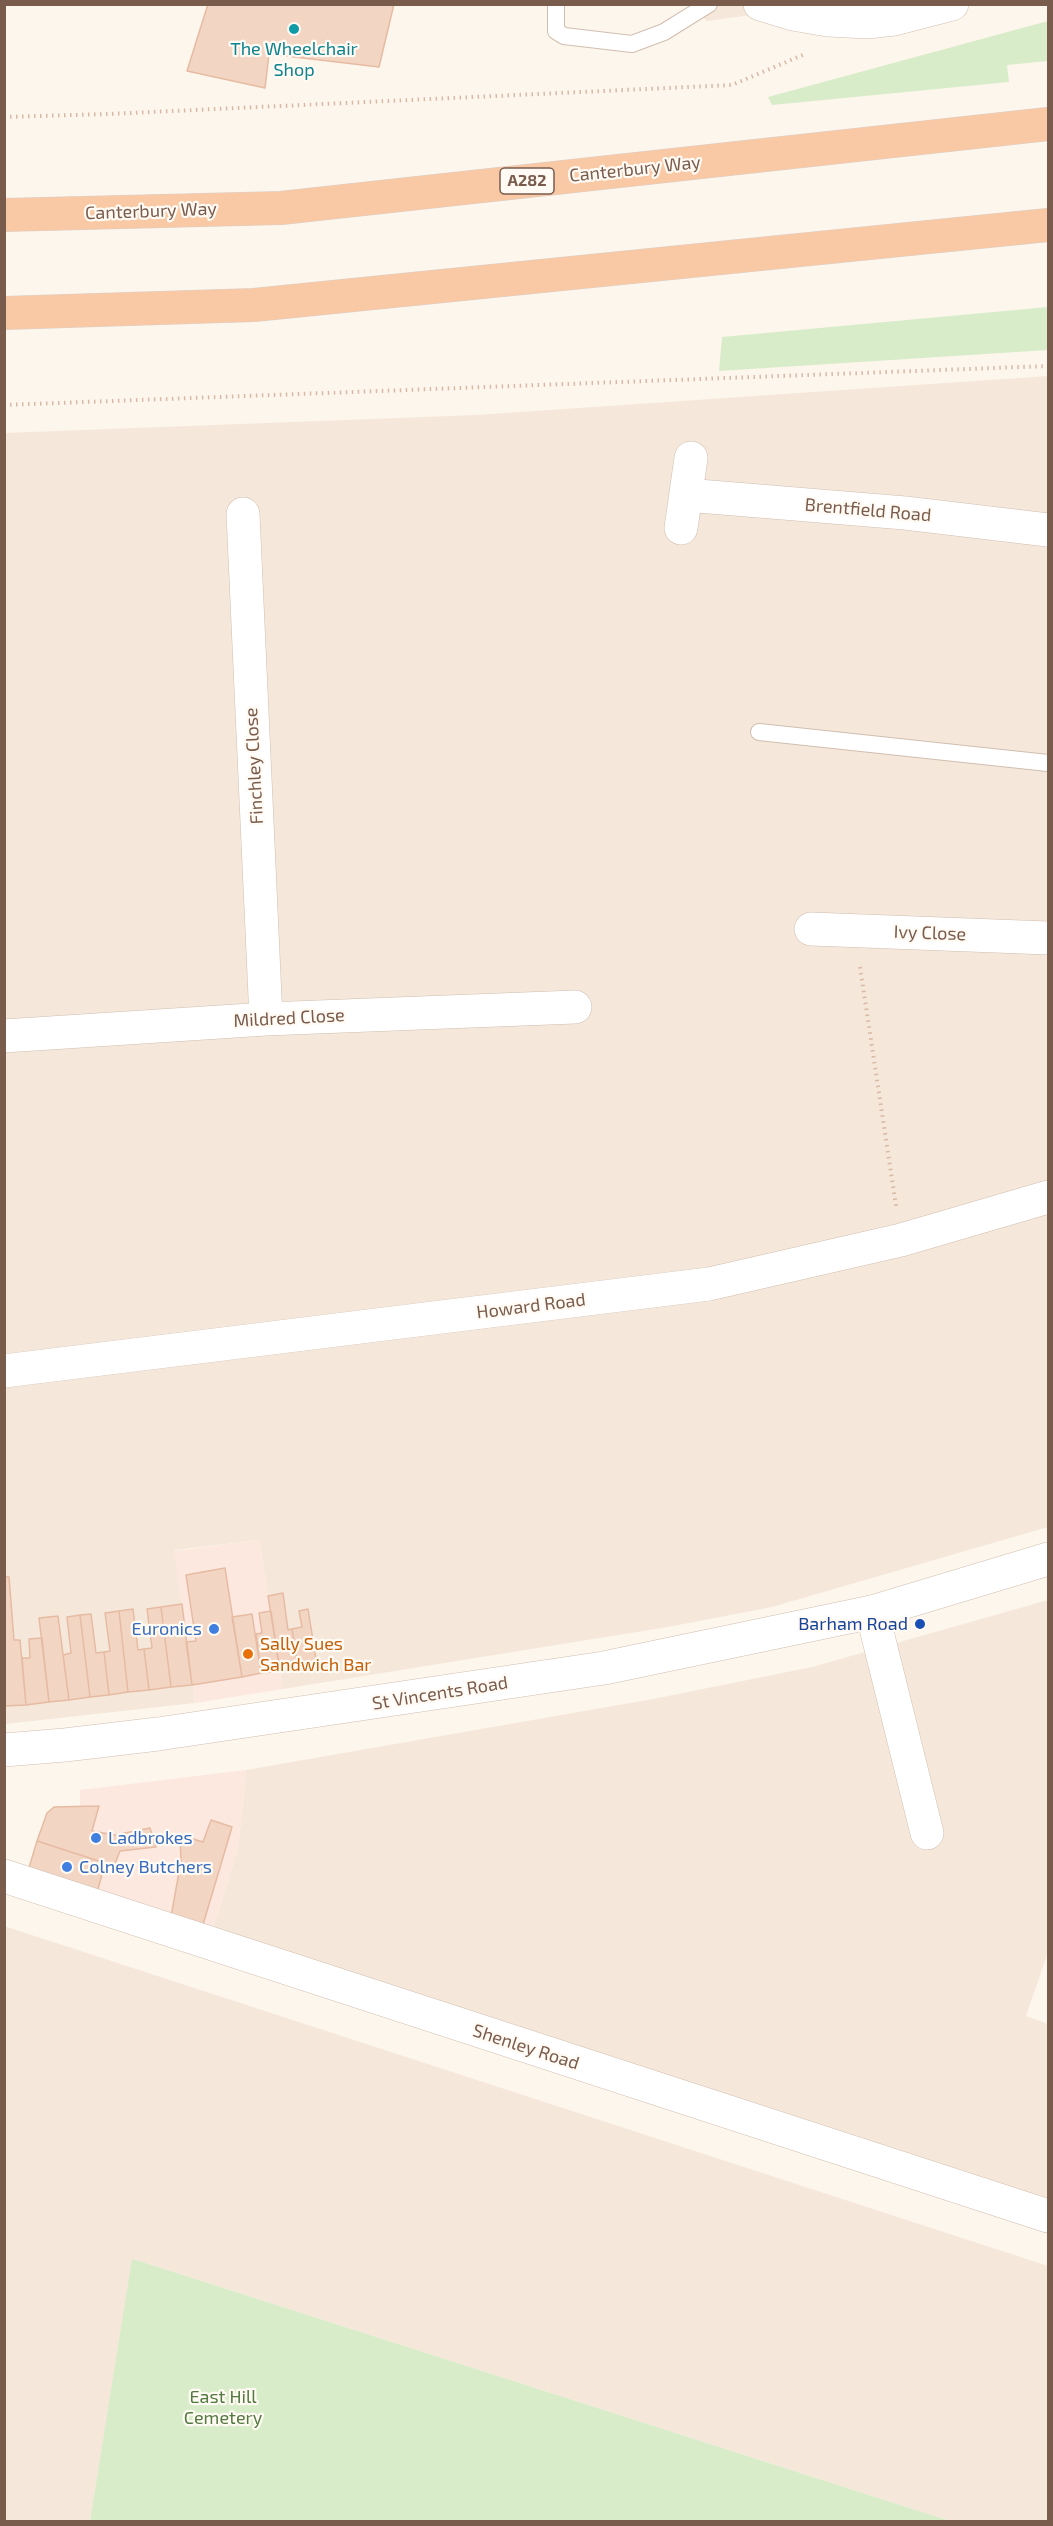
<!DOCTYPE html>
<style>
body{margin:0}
#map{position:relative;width:1053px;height:2526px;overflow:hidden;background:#fdf6ec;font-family:"Exo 2",sans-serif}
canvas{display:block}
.frame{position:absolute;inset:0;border:6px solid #7a5c4d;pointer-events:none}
</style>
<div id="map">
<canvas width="1053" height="2526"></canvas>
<div class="frame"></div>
</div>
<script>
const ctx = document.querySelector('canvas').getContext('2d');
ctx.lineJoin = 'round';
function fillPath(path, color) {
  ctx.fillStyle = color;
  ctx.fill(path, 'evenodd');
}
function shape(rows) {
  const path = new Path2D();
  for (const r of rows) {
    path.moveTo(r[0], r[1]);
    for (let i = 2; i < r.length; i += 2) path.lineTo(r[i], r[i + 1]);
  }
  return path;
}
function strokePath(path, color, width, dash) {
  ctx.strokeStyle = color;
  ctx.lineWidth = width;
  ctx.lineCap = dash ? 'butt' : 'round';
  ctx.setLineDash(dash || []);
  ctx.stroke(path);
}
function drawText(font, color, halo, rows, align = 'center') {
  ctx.font = font + ' "Exo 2",sans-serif';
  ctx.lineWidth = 4.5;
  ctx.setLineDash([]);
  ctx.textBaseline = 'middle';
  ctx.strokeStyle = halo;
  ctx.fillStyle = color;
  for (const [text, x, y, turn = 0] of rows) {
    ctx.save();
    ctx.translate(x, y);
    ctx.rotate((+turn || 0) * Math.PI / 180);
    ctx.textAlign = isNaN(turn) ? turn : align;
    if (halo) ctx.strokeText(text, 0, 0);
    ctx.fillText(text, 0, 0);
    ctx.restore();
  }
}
fillPath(shape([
 [690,5,826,5,707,21],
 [1048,376,1048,1527,772,1607,668,1627,283,1689,259,1540,175,1550,195,1703,5,1724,4,433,476,415],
 [1048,1600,1048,1952,1026,2016,1048,2024,1048,2199,212,1931,238,1848,246,1770,653,1699,812,1667],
 [4,1926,1048,2266,1048,2521,950,2521,133,2259,90,2521,5,2521]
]), '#f5e8da');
fillPath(shape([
 [259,1540,283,1689,195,1703,174,1551],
 [246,1770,238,1848,212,1931,28,1871,47,1813,54,1807,80,1806,80,1790]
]), '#fde8e0');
fillPath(shape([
 [1048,21,1048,61,1007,65,1009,82,772,105,768,97],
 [1048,307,1048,350,719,371,722,337],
 [132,2259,133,2259,950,2521,90,2521]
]), '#d8ecc9');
const building = shape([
 [208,4,394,4,379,67,269,54,265,88,187,71,208,4],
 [225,1568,242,1677,192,1685,186,1642,196,1641,186,1575,225,1568],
 [4,1577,9,1577,14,1640,20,1640,26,1705,4,1706,4,1577],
 [283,1593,288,1630,292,1629,298,1668,280,1671,268,1596,283,1593],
 [182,1604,192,1685,171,1687,161,1607,182,1604],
 [161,1607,171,1687,149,1690,144,1649,152,1648,147,1609,161,1607],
 [133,1609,138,1650,144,1649,149,1690,128,1692,119,1611,133,1609],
 [308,1609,317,1665,298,1668,292,1629,302,1627,299,1611,308,1609],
 [119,1611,128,1692,109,1695,104,1652,110,1651,105,1613,119,1611],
 [271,1611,280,1671,261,1673,256,1634,262,1633,259,1613,271,1611],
 [91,1614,96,1653,104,1652,109,1695,90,1697,80,1615,91,1614],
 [252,1614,261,1673,242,1677,232,1617,252,1614],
 [80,1615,90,1697,69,1700,63,1655,71,1653,67,1617,80,1615],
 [58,1616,69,1700,49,1702,39,1618,58,1616],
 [42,1638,49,1702,26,1705,22,1658,30,1658,29,1639,42,1638],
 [99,1806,92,1831,115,1835,150,1828,156,1847,120,1851,114,1866,37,1841,47,1813,54,1807,99,1806],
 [211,1820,232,1827,202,1928,171,1917,181,1861,180,1835,203,1842,211,1820],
 [37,1841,105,1863,97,1893,28,1871,37,1841]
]);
fillPath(building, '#f3d5c3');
strokePath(building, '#e6bba3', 1.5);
const service = shape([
 [556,4,556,31,564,36,632,44,664,32,709,4],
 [759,732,1048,763]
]);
const minor = shape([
 [760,4,793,14,828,20,867,22,894,19,952,4],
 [686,495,905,513,1048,530],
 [243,514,266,1019],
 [681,528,691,458],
 [811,929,1048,938],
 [4,1036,266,1019,575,1007],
 [4,1371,709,1284,901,1240,1048,1197],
 [872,1612,927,1833],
 [4,1876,1048,2216]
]);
const tertiary = shape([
 [4,1750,65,1745,158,1734,604,1668,872,1612,1048,1559]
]);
const trunk = shape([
 [4,215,281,208,1048,124],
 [4,313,254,305,1048,225]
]);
strokePath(service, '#d1beb0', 18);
strokePath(minor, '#d1beb0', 34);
strokePath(tertiary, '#d1beb0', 34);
strokePath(trunk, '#dad1cd', 34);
strokePath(shape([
 [4,117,108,114,732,85,805,54],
 [4,405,1048,366],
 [860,967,896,1206]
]), '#d9b8a5', 4, [1.5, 4.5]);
strokePath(service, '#fff', 16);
strokePath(minor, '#fff', 33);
strokePath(tertiary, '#fff', 33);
strokePath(trunk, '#f9c8a4', 33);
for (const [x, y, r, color] of [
 [294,29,6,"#0f9aa8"],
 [920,1624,6,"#1a4fb4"],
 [214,1629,6,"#3f7fe0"],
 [248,1654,6,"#e8710a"],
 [96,1838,6,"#3f7fe0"],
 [67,1867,6,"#3f7fe0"]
]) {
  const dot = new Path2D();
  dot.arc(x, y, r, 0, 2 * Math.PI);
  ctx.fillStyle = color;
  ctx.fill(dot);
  strokePath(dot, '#fffaf3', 2);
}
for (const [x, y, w] of [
 [527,181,54]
]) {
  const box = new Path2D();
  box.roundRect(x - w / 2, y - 13, w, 26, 4.5);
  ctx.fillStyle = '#fffaf3';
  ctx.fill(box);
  strokePath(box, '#7a5c4d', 1.5);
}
drawText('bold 16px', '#7a5c4d', null, [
 ["A282",527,181]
]);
drawText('18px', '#0d838f', '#fffaf3', [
 ["The Wheelchair",294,49],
 ["Shop",294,70]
]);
drawText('18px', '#7a5c4d', '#fffaf3', [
 ["Canterbury Way",635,169,-6],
 ["Canterbury Way",151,211,-2],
 ["Brentfield Road",868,510,5],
 ["Finchley Close",254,766,-93],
 ["Ivy Close",930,933,2],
 ["Mildred Close",289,1018,-3],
 ["Howard Road",531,1306,-7],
 ["St Vincents Road",440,1693,-9],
 ["Shenley Road",526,2047,18]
]);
drawText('18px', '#164399', '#fffaf3', [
 ["Barham Road",908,1624]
], 'right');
drawText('18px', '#366cbe', '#fffaf3', [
 ["Euronics",202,1629,"right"],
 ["Ladbrokes",108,1838],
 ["Colney Butchers",79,1867]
], 'left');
drawText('18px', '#c56008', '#fffaf3', [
 ["Sally Sues",260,1644],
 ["Sandwich Bar",260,1665]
], 'left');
drawText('18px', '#537a41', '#fffaf3', [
 ["East Hill",223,2397],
 ["Cemetery",223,2418]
]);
</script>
